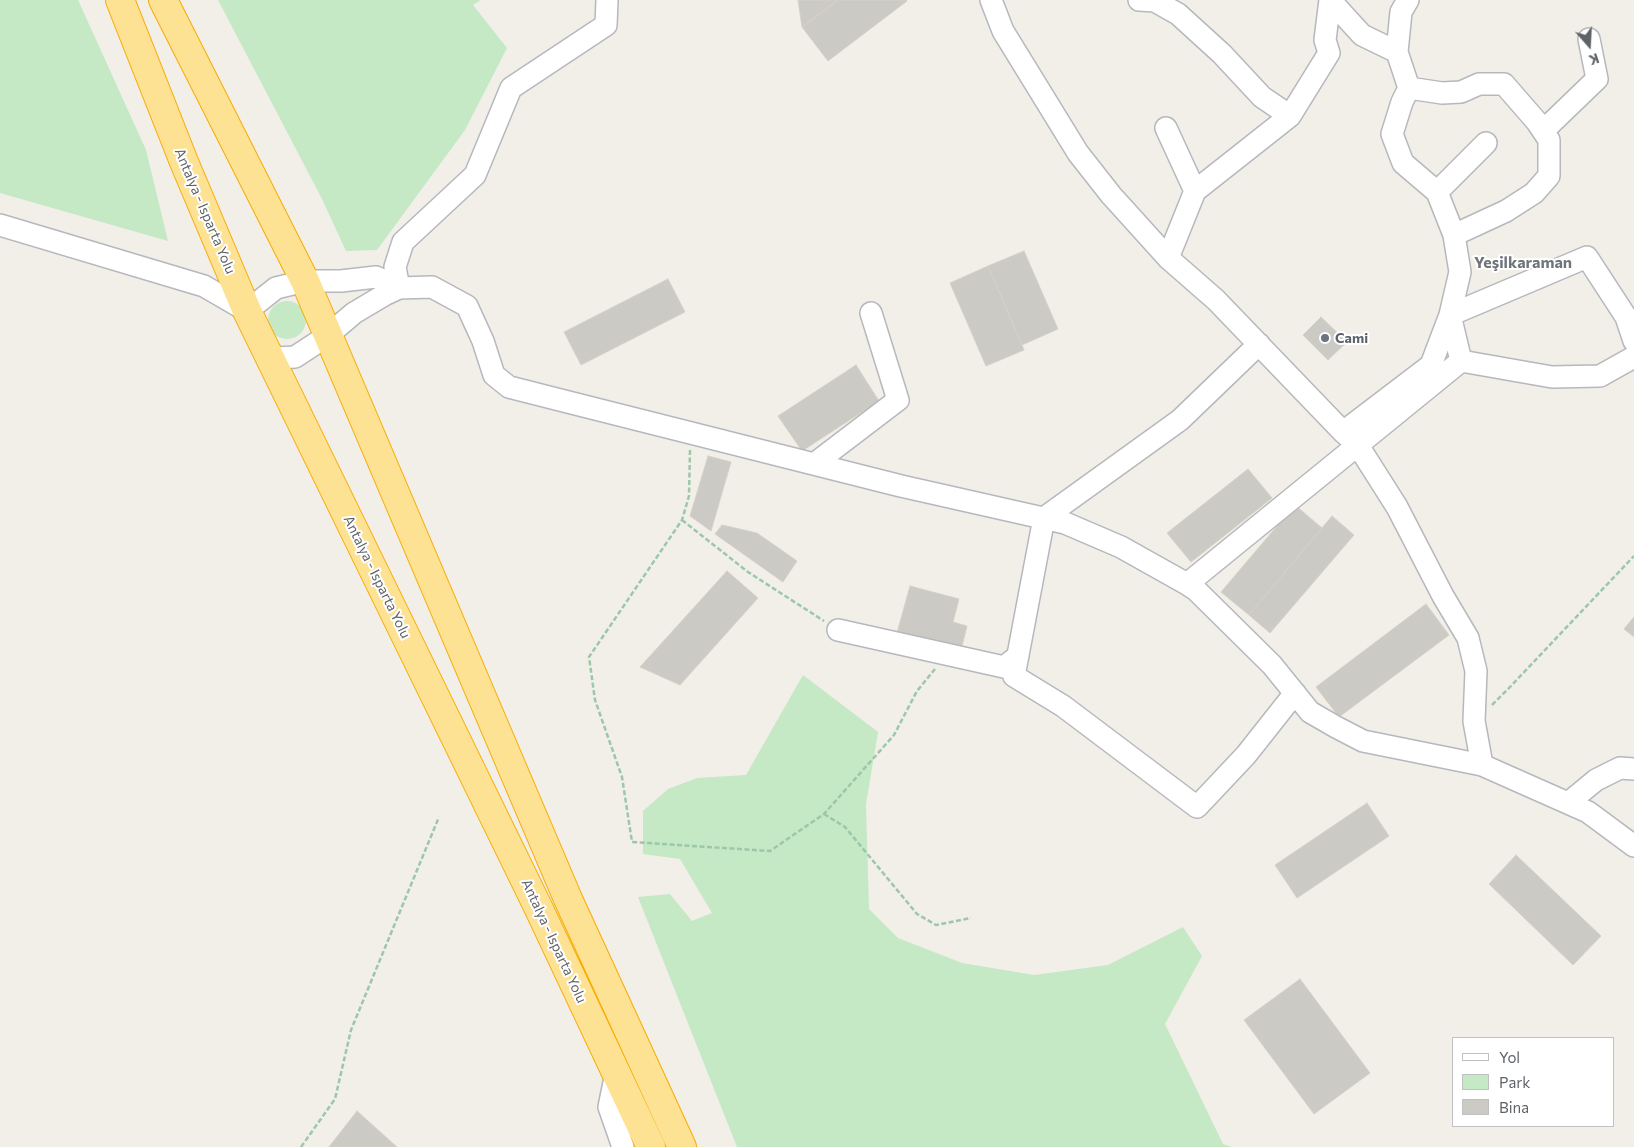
<!DOCTYPE html>
<meta charset="utf-8">
<style>
body{margin:0}
#map{position:relative;width:1634px;height:1147px;overflow:hidden;background:#f1efe8;font-family:Commissioner,sans-serif}
canvas{display:block}
.legend{position:absolute;left:1452px;top:1037px;width:162px;height:90px;box-sizing:border-box;background:#fff;border:1px solid #bfc1c3;margin:0;padding:6px 9px;list-style:none;font-size:15px;color:#5f6368}
.legend li{display:flex;align-items:center;gap:10px;height:25px}
.legend b{width:25px;border:1px solid #bfc1c3}
.north{position:absolute;left:1564px;top:20px;width:50px;height:50px;-webkit-text-stroke:4px #fff;paint-order:stroke;rotate:161deg;font-size:14px;font-weight:700;line-height:20px;text-align:center;color:#5f6368}
.north::after{content:'';display:block;margin:auto;width:18px;height:22px;background:#5f6368;clip-path:polygon(50% 0,100% 100%,50% 72%,0 100%)}
</style>
<div id="map">
<canvas width="1634" height="1147"></canvas>
<ul class="legend">
<li><b style="height:6px;background:#fff"></b>Yol</li>
<li><b style="height:14px;background:#c5e8c5"></b>Park</li>
<li><b style="height:14px;background:#cccac5"></b>Bina</li>
</ul>
<div class="north">K</div>
</div>
<script>
const ctx = document.querySelector('canvas').getContext('2d');
ctx.lineJoin = 'round';
function fillPath(path, color) {
  ctx.fillStyle = color;
  ctx.fill(path, 'evenodd');
}
function shape(rows) {
  const path = new Path2D();
  for (const r of rows) {
    if (r.length === 3) {
      path.moveTo(r[0] + r[2], r[1]);
      path.arc(r[0], r[1], r[2], 0, 2 * Math.PI);
      continue;
    }
    path.moveTo(r[0], r[1]);
    for (let i = 2; i < r.length; i += 2) path.lineTo(r[i], r[i + 1]);
  }
  return path;
}
function strokePath(path, color, width, dash) {
  ctx.strokeStyle = color;
  ctx.lineWidth = width;
  ctx.lineCap = dash ? 'butt' : 'round';
  ctx.setLineDash(dash || []);
  ctx.stroke(path);
}
function drawText(font, color, halo, rows, align = 'center') {
  ctx.font = font + ' Commissioner,sans-serif';
  ctx.lineWidth = 4;
  ctx.setLineDash([]);
  ctx.textBaseline = 'middle';
  ctx.strokeStyle = halo;
  ctx.fillStyle = color;
  for (const [text, x, y, turn = 0] of rows) {
    ctx.save();
    ctx.translate(x, y);
    ctx.rotate((+turn || 0) * Math.PI / 180);
    ctx.textAlign = isNaN(turn) ? turn : align;
    if (halo) ctx.strokeText(text, 0, 0);
    ctx.fillText(text, 0, 0);
    ctx.restore();
  }
}
fillPath(shape([
 [0,0,78,0,146,150,168,241,0,193],
 [218,0,481,0,473,5,507,48,465,130,377,250,346,251,321,197],
 [287,320,19],
 [803,675,878,732,866,804,869,909,898,938,962,963,1034,975,1108,965,1183,927,1202,956,1165,1024,1223,1144,1232,1147,737,1147,638,897,670,894,692,921,712,913,680,859,643,854,643,811,668,789,697,778,746,775]
]), '#c5e8c5');
const building = shape([
 [798,0,838,0,802,27,798,0],
 [838,0,906,0,907,1,828,61,802,27,838,0],
 [1024,251,1058,329,1022,345,988,266,1024,251],
 [988,266,1024,350,986,366,950,283,988,266],
 [668,279,685,312,581,365,564,332,668,279],
 [1321,317,1347,342,1328,360,1303,335,1321,317],
 [856,365,879,401,802,451,778,416,856,365],
 [708,456,731,462,711,531,690,516,708,456],
 [1248,469,1272,498,1191,562,1167,533,1248,469],
 [1295,505,1322,528,1249,615,1221,592,1295,505],
 [1332,516,1354,535,1270,633,1249,615,1332,516],
 [722,525,757,533,797,561,783,582,715,534,722,525],
 [727,571,758,598,680,685,640,667,727,571],
 [910,586,959,599,953,622,967,626,961,650,897,633,910,586],
 [1426,604,1449,635,1339,717,1316,687,1426,604],
 [1634,617,1634,637,1624,629,1634,617],
 [1367,803,1389,836,1297,898,1275,865,1367,803],
 [1516,855,1601,936,1573,965,1489,884,1516,855],
 [1300,979,1370,1073,1314,1114,1244,1020,1300,979],
 [357,1111,397,1147,329,1147,357,1111]
]);
fillPath(building, '#cccac5');
strokePath(building, '#d6d1c6', 1);
const minor = shape([
 [607,0,606,25,511,88,475,175,403,242,395,267,399,288,432,287,467,306,483,341,494,375,509,387,564,401,901,486,1065,523,1121,547,1187,584,1196,590,1272,665,1310,712,1336,727,1363,741,1482,765,1588,812,1634,846],
 [991,0,1003,31,1078,153,1111,195,1168,258,1216,300,1343,432,1357,444,1397,507,1443,596,1468,638,1476,671,1474,721,1482,765],
 [1139,0,1155,1,1178,14,1222,54,1262,97,1290,116],
 [1330,0,1362,35,1397,52],
 [1408,0,1401,12,1397,52,1409,88,1402,102,1392,134,1403,163,1437,192,1454,235,1460,272,1450,315,1461,361],
 [1409,88,1442,93,1461,92,1479,84,1504,84,1537,122,1549,140,1549,176,1534,193,1506,211,1454,235],
 [1166,128,1195,191],
 [1543,131,1597,79,1589,39],
 [1437,192,1486,143],
 [0,225,204,286,247,311,276,288,305,281,341,281,376,277,399,288,386,294,354,313,327,336,295,357,277,358,265,347],
 [1168,258,1195,191,1290,116,1329,53,1325,40,1330,0],
 [1259,344,1180,420,1044,518,1014,676,1063,706,1197,807,1246,755,1295,693],
 [1343,432,1431,365,1450,315,1587,257,1626,317,1634,341],
 [814,464,898,400,871,313],
 [1187,584,1461,361,1552,377,1600,376,1634,357],
 [838,630,1004,667,1018,656],
 [1568,803,1596,780,1620,768,1634,769],
 [616,1073,609,1107,623,1147]
]);
const highway = shape([
 [120,0,184,162,247,311,538,907,651,1147],
 [163,0,305,281,568,899,682,1147]
]);
strokePath(minor, '#b5b8bc', 24);
strokePath(highway, '#f9ab00', 30);
strokePath(shape([
 [690,450,689,496,682,520,589,657,595,700,622,777,632,842,770,851,824,814,894,735,917,691,935,669],
 [682,520,748,572,824,621],
 [1492,705,1509,688,1634,556],
 [824,814,845,827,917,914,936,925,971,918],
 [301,1147,335,1099,351,1030,439,817]
]), '#9cc7a9', 2.5, [5, 2.5]);
strokePath(minor, '#fff', 21);
strokePath(highway, '#fde293', 28);
for (const [x, y, r, color] of [
 [1325,338,5,"#6b7280"]
]) {
  const dot = new Path2D();
  dot.arc(x, y, r, 0, 2 * Math.PI);
  ctx.fillStyle = color;
  ctx.fill(dot);
  strokePath(dot, '#fff', 2);
}
drawText('14px', '#5f6368', '#fff', [
 ["Antalya - Isparta Yolu",205,211,67],
 ["Antalya - Isparta Yolu",377,577,64],
 ["Antalya - Isparta Yolu",554,941,65]
]);
drawText('bold 14px', '#5b616d', '#fff', [
 ["Cami",1335,338]
], 'left');
drawText('bold 16px', '#70757a', '#fff', [
 ["Yeşilkaraman",1523,263]
]);
</script>
